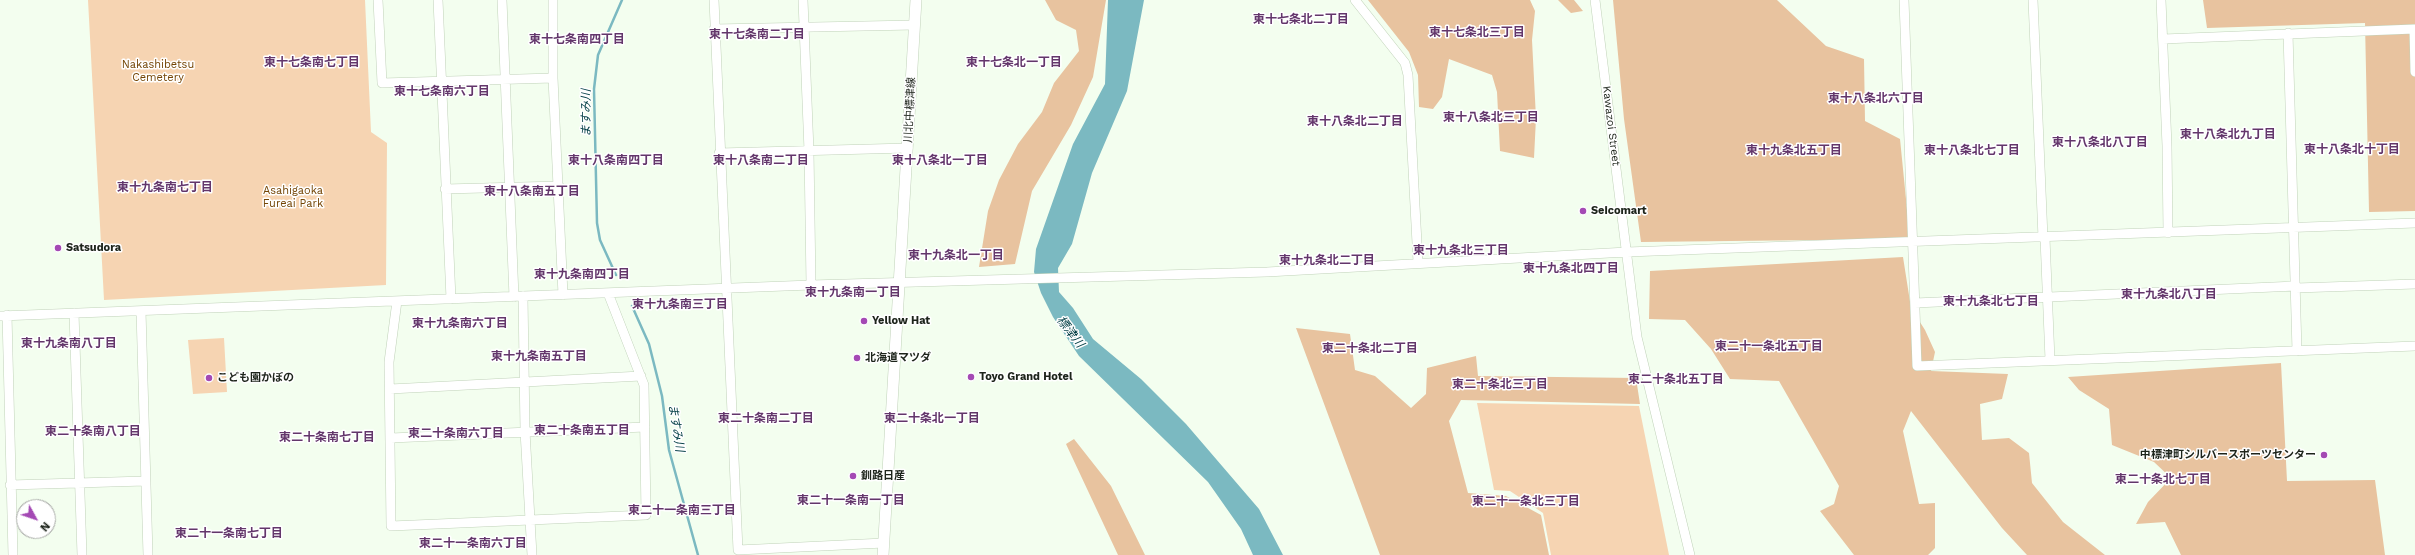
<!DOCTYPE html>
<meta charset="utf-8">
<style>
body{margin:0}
#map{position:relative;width:2415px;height:555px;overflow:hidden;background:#f3feef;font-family:"Work Sans",sans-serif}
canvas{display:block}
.north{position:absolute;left:16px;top:499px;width:40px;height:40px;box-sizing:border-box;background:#fff;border:1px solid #a5a7a4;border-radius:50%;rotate:130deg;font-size:11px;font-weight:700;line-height:16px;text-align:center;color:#1d241b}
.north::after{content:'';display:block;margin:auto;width:14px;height:18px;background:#a449b4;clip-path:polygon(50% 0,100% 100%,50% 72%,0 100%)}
</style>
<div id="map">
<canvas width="2415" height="555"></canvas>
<div class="north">N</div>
</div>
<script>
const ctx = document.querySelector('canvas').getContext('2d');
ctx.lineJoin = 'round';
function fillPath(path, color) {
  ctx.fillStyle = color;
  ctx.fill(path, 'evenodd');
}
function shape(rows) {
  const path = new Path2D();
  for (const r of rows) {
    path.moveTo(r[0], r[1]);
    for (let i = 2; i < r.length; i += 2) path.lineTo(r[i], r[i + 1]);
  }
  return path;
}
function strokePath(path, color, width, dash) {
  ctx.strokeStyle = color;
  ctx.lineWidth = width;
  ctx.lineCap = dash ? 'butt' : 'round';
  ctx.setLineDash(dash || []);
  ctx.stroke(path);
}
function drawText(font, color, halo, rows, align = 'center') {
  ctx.font = font + ' "Work Sans","Noto Sans JP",sans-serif';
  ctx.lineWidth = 3;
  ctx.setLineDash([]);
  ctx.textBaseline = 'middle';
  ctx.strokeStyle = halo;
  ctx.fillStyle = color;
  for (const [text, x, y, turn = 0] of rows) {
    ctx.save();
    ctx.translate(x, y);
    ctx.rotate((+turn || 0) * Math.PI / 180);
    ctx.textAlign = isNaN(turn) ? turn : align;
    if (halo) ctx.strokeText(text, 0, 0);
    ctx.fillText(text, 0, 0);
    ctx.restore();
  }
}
fillPath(shape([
 [88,0,365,0,371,132,387,143,386,285,104,300],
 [224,338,227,392,193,394,188,340],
 [1477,403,1639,406,1669,555,1551,555,1543,513,1510,491,1494,490]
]), '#f6d4b2');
fillPath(shape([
 [1045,0,1106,0,1093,77,1071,125,1032,191,1015,264,979,267,988,211,999,180,1018,144,1042,112,1054,83,1079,51,1076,30,1056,20],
 [1368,0,1530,0,1535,11,1532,40,1536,118,1534,158,1500,151,1497,92,1492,75,1449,59,1442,97,1433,109,1419,107,1418,75,1409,52],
 [1558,0,1574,0,1583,11,1571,13],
 [1613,0,1777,0,1826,46,1864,59,1865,121,1900,139,1910,239,1641,242,1624,119],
 [2203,0,2415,0,2415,211,2369,212,2365,23,2207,28],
 [1903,257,1911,308,1925,330,1935,352,1931,371,2008,374,2002,399,1980,404,1982,440,2009,438,2029,453,2032,483,2063,522,2105,555,2027,555,2002,528,1911,411,1903,431,1919,504,1935,503,1935,548,1928,555,1854,555,1820,511,1834,504,1839,486,1779,381,1730,379,1711,349,1685,320,1649,319,1650,271],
 [1296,328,1350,334,1355,370,1375,376,1411,408,1426,394,1427,368,1476,356,1478,376,1636,378,1640,404,1461,400,1449,421,1468,493,1506,496,1541,515,1549,555,1380,555],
 [2281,363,2287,481,2375,480,2385,555,2181,555,2165,522,2136,524,2148,502,2171,478,2154,462,2112,445,2109,409,2079,390,2068,377],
 [1074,439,1111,486,1145,555,1118,555,1066,444]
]), '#e8c39f');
fillPath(shape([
 [1108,0,1144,0,1127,91,1092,173,1072,244,1058,268,1059,292,1073,308,1093,339,1141,379,1186,424,1259,509,1283,555,1253,555,1241,529,1208,482,1079,356,1053,317,1041,293,1034,272,1036,249,1073,144,1105,84]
]), '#7bb9c1');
strokePath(shape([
 [616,275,600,240,597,223,594,89,598,55,622,0],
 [632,306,649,344,662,396,669,450,698,555]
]), '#7bb9c1', 2.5);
const minor = shape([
 [378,0,382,83,553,78],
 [438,0,451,299],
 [502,0,514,297],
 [553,0,553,78,563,295],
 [714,0,738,550,884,543],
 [803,0,809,151,811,285],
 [1355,0,1405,63,1408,75,1418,262],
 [1595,0,1637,337,1690,555],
 [1904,0,1917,366,2415,346],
 [2033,0,2043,238],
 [2161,0,2167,146,2168,233],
 [714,29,914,25],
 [2288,33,2297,351],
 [2163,39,2414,29,2415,72],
 [719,153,908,148],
 [445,189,559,186],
 [2045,238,2050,360],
 [2296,288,2415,284],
 [523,296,525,431,532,555],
 [397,301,389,362,391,526,646,515,644,385,608,293],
 [1915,303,2296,286],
 [141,311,148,555],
 [74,313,82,555],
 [7,315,13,555],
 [0,316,811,285,1267,272,1627,252,2415,223],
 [390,389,641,376],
 [391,438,645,427],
 [10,485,145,481]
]);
const major = shape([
 [883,555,916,0]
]);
strokePath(minor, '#c0d2b9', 10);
strokePath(major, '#c0d2b9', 12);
strokePath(minor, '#fff', 9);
strokePath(major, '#fff', 11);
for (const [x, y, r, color] of [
 [1583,211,4,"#a449b4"],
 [58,248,4,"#a449b4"],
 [864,321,4,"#a449b4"],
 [857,358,4,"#a449b4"],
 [971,377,4,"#a449b4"],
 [209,378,4,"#a449b4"],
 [2324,455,4,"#a449b4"],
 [853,476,4,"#a449b4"]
]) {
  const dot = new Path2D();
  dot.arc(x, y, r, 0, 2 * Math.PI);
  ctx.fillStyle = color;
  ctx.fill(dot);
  strokePath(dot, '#fff', 1.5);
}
drawText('11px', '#744606', '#fff', [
 ["Nakashibetsu",158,65],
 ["Cemetery",158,78],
 ["Asahigaoka",293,191],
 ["Fureai Park",293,204]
]);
drawText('11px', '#1d241b', '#fff', [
 ["川北中標津線",910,110,-87],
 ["Kawazoi Street",1611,126,83]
]);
drawText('bold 11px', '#1d241b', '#fff', [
 ["Seicomart",1591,211],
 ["Satsudora",66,248],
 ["Yellow Hat",872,321],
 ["北海道マツダ",865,358],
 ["Toyo Grand Hotel",979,377],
 ["こども園かぽの",217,378],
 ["中標津町シルバースポーツセンター",2316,455,"right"],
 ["釧路日産",861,476]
], 'left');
drawText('bold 12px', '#63366b', '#fff', [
 ["東十七条北二丁目",1301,19],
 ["東十七条北三丁目",1477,32],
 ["東十七条南二丁目",757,34],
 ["東十七条南四丁目",577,39],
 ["東十七条南七丁目",312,62],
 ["東十七条北一丁目",1014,62],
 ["東十七条南六丁目",442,91],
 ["東十八条北六丁目",1876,98],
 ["東十八条北三丁目",1491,117],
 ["東十八条北二丁目",1355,121],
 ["東十八条北九丁目",2228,134],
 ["東十八条北八丁目",2100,142],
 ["東十八条北十丁目",2352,149],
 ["東十九条北五丁目",1794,150],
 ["東十八条北七丁目",1972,150],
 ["東十八条南四丁目",616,160],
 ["東十八条南二丁目",761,160],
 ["東十八条北一丁目",940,160],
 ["東十九条南七丁目",165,187],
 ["東十八条南五丁目",532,191],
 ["東十九条北三丁目",1461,250],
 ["東十九条北一丁目",956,255],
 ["東十九条北二丁目",1327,260],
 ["東十九条北四丁目",1571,268],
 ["東十九条南四丁目",582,274],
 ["東十九条南一丁目",853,292],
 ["東十九条北八丁目",2169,294],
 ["東十九条北七丁目",1991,301],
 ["東十九条南三丁目",680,304],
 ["東十九条南六丁目",460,323],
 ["東十九条南八丁目",69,343],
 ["東二十一条北五丁目",1769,346],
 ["東二十条北二丁目",1370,348],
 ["東十九条南五丁目",539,356],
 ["東二十条北五丁目",1676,379],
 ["東二十条北三丁目",1500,384],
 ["東二十条南二丁目",766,418],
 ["東二十条北一丁目",932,418],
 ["東二十条南五丁目",582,430],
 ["東二十条南八丁目",93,431],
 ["東二十条南六丁目",456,433],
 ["東二十条南七丁目",327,437],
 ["東二十条北七丁目",2163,479],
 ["東二十一条南一丁目",851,500],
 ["東二十一条北三丁目",1526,501],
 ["東二十一条南三丁目",682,510],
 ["東二十一条南七丁目",229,533],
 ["東二十一条南六丁目",473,543]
]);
drawText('italic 12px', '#023e45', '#fff', [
 ["ますみ川",586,113,-90],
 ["標津川",1070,332,52],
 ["ますみ川",676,428,81]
]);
</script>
